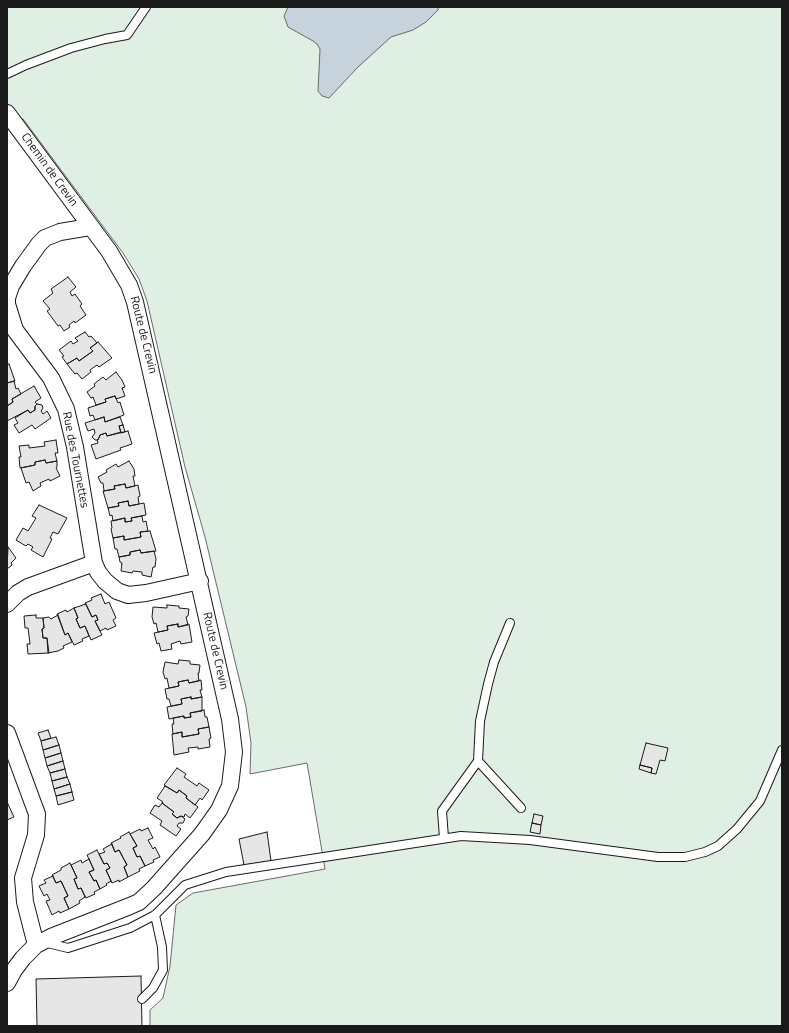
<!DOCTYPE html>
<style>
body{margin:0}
#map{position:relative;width:789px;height:1033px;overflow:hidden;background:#fff;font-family:"Titillium Web",sans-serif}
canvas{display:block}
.frame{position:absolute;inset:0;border:8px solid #1a1a1a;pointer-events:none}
</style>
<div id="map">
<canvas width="789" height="1033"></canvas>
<div class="frame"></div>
</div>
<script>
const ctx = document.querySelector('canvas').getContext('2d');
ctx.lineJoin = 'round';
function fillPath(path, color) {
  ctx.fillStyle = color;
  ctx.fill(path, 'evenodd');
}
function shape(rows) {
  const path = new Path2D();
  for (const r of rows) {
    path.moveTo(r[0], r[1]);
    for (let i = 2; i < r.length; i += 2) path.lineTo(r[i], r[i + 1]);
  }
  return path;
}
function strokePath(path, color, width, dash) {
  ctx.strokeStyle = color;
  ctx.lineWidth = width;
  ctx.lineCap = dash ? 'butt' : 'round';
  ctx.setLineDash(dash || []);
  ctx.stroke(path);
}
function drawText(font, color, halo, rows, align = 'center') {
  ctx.font = font + ' "Titillium Web",sans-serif';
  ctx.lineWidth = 3;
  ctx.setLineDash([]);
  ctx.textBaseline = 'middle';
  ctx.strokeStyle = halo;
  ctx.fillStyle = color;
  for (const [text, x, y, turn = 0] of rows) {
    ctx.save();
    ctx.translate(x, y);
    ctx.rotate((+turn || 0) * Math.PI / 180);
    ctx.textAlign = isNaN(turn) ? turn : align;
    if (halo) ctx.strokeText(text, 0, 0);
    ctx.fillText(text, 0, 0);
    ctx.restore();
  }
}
const green = shape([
 [7,7,782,7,782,1026,150,1026,150,1010,163,998,170,966,176,905,193,893,325,869,307,763,250,774,251,743,246,707,205,537,185,467,147,301,139,279,123,253,23,119,7,121,7,7]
]);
fillPath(green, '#e0efe3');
strokePath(green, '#6a6a6a', 1);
const water = shape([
 [288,7,438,7,438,10,426,22,413,30,391,37,358,67,329,98,322,96,318,91,320,49,317,44,313,41,288,27,284,16,288,7]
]);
fillPath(water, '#c6d2dc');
strokePath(water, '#6a6a6a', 1);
const building = shape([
 [68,277,76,287,70,292,72,296,75,294,82,304,80,306,86,315,75,323,74,321,69,325,70,327,64,331,60,325,58,326,47,311,50,309,43,301,53,293,51,289,68,277],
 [85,332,89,337,91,336,97,343,90,348,93,351,79,361,77,358,67,364,62,357,64,356,59,350,71,341,73,344,78,341,75,338,85,332],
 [98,342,112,358,99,367,97,365,90,370,91,372,82,379,77,373,75,374,67,364,77,358,79,361,93,351,90,348,98,342],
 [9,364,15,381,7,383,7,365,9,364],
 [116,372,122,380,125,387,122,388,125,396,116,399,115,396,105,399,106,402,96,405,93,397,91,398,87,392,95,386,94,384,103,377,106,380,116,372],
 [14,381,16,389,18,388,21,394,12,399,13,402,7,406,7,383,14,381],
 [34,386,41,398,35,402,37,404,35,406,35,410,30,413,28,410,7,421,7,406,13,402,12,399,34,386],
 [115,396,118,403,120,402,124,415,105,422,104,417,95,420,93,415,90,416,88,408,106,402,105,399,115,396],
 [37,404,42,405,43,408,41,411,43,414,47,411,51,418,35,429,32,425,19,433,14,425,18,423,15,418,28,410,30,413,35,410,35,406,37,404],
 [104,417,105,422,120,417,123,425,119,426,121,432,107,436,106,433,100,435,98,440,95,440,92,437,95,433,94,429,88,431,85,423,104,417],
 [123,425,125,432,121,433,119,426,123,425],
 [128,431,132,444,120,448,121,450,96,459,91,445,98,443,97,440,99,438,100,435,106,433,107,436,128,431],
 [56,440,58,453,55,453,57,461,46,463,45,460,35,462,35,465,20,468,19,457,21,457,19,446,29,445,29,448,45,446,44,442,56,440],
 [45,460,46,463,57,461,57,467,56,468,60,476,50,481,49,479,40,483,41,486,33,491,29,482,26,483,21,468,35,465,35,462,45,460],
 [129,461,134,469,135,476,133,476,135,486,126,488,125,484,114,486,115,489,104,491,103,483,101,483,98,477,107,472,106,470,116,464,118,467,129,461],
 [125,484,126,488,138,485,140,496,138,497,139,504,129,506,128,501,118,503,119,506,108,508,103,491,115,489,114,486,125,484],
 [128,501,129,506,144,503,146,515,131,518,132,521,125,522,125,518,113,521,112,515,110,516,108,508,119,506,118,503,128,501],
 [39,505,67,518,58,534,53,532,50,538,52,539,43,557,31,550,33,547,28,544,26,546,16,540,23,528,28,531,36,518,32,516,39,505],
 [142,516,143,522,146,521,148,531,140,532,141,537,124,540,124,536,113,538,111,529,112,528,111,521,125,518,125,522,132,521,131,518,142,516],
 [150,531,156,551,141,553,140,550,130,552,130,555,119,557,117,549,115,549,113,538,124,536,124,540,141,537,140,532,150,531],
 [8,547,16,558,11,563,12,565,7,569,8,547],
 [140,550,141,553,154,551,156,559,155,567,153,567,151,577,142,575,142,572,133,571,132,573,121,571,122,563,120,562,119,557,130,555,130,552,140,550],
 [101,594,105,604,109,602,116,618,113,620,116,626,107,630,106,628,100,631,95,621,98,620,96,615,92,617,85,603,92,600,91,598,101,594],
 [86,604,92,617,96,615,98,620,95,621,102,635,91,640,85,626,80,628,76,619,78,618,74,608,86,604],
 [167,605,179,606,179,608,189,609,188,616,186,617,188,625,178,627,178,624,167,626,168,630,158,632,156,623,154,624,152,617,153,607,167,608,167,605],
 [74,608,78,618,76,619,80,628,85,626,89,636,82,639,83,641,74,645,68,633,65,635,57,614,66,610,67,612,74,608],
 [36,615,36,618,43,618,44,628,42,629,43,638,47,638,49,653,28,654,27,644,30,644,28,628,25,628,24,616,36,615],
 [58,615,65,635,68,633,72,642,63,646,64,648,58,651,48,653,47,638,43,638,42,629,44,628,43,618,49,617,51,619,58,615],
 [178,624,178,627,189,624,192,642,181,644,180,641,171,644,172,649,161,651,159,643,157,644,154,633,168,630,167,626,178,624],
 [179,660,190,661,190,664,200,665,199,673,198,673,199,681,189,683,188,680,178,682,179,686,169,688,167,678,165,679,163,672,165,662,178,664,179,660],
 [188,680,189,683,201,680,202,690,200,690,202,697,191,699,191,697,181,699,182,704,171,706,169,699,167,699,165,689,179,686,178,682,188,680],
 [191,697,191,699,202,697,202,711,190,713,191,717,184,718,184,716,169,719,167,707,182,704,181,699,191,697],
 [204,710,205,717,207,717,209,727,198,729,199,734,182,737,182,732,173,734,172,724,174,724,173,718,184,716,184,718,191,717,190,713,204,710],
 [209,727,211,738,209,739,210,747,198,749,198,747,188,748,189,752,174,755,172,734,182,732,182,737,199,734,198,729,209,727],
 [48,730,51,738,41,741,38,733,48,730],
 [56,737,59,745,43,750,41,741,56,737],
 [646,743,668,748,665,761,660,760,656,774,651,773,652,768,640,765,646,743],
 [59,745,61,753,45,758,43,750,59,745],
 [61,753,63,761,47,766,45,758,61,753],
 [63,761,65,769,50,773,47,766,63,761],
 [640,765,652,768,651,773,639,769,640,765],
 [177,768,186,774,184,777,197,786,199,783,209,790,202,800,200,798,195,805,186,798,187,796,179,790,177,793,164,785,177,768],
 [65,769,67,777,52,781,50,773,65,769],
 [67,777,70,784,54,789,52,781,67,777],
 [70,784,72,792,56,796,54,789,70,784],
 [165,786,177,793,179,790,187,796,186,798,198,807,190,818,185,814,184,817,181,816,177,818,172,814,174,812,162,803,163,802,157,798,165,786],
 [72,792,74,800,58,805,56,796,72,792],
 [7,802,14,817,7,820,7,802],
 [162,803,174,812,172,814,177,818,181,816,185,819,183,823,179,823,177,826,181,829,176,836,160,825,162,821,150,813,155,805,159,807,162,803],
 [534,814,543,816,541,825,532,823,534,814],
 [532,823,541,825,540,834,530,832,532,823],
 [148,828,153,838,148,840,153,849,155,847,160,857,153,860,154,862,145,866,140,856,137,857,133,848,137,846,130,834,140,829,141,831,148,828],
 [129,832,137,846,133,848,137,857,140,856,145,866,139,869,140,871,128,877,124,867,127,865,119,850,115,852,111,843,121,838,120,837,129,832],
 [267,832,271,861,244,865,239,839,267,832],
 [112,844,115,852,119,850,127,865,124,867,128,877,119,882,119,880,112,883,106,870,110,868,107,863,104,864,99,854,105,852,103,849,112,844],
 [97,850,104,864,107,863,110,868,106,870,111,881,106,884,107,885,100,889,96,880,94,881,89,872,94,870,87,855,97,850],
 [89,859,94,870,89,872,94,881,96,880,100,889,94,892,95,894,86,898,81,888,78,889,74,879,77,878,71,865,81,860,82,863,89,859],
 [70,863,77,878,74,879,78,889,81,888,85,897,79,901,80,903,69,909,64,898,68,896,61,881,56,883,52,875,61,870,61,868,70,863],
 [53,876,56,883,61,881,68,896,64,898,69,909,60,913,59,911,52,915,46,901,50,900,47,894,44,896,39,886,46,883,44,880,53,876],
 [141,976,142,1026,37,1026,36,979,141,976]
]);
fillPath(building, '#e6e6e6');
strokePath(building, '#1a1a1a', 1);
const lane = shape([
 [7,74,26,65,71,48,105,39,127,35,146,7],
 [478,761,521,808],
 [444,838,442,811,478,761,480,721,488,684,494,662,510,623],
 [43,942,68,948,130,928,155,915,185,885,226,872,461,836,530,840,658,857,685,857,705,852,718,846,737,829,760,801,782,750],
 [142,999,153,988,163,970,162,947,155,915]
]);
const street = shape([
 [7,113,109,251,129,285,135,302,230,719,234,752,230,786,219,810,202,834,154,888,139,902,130,906,51,937,36,945,23,958,14,970,7,983],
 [94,563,98,572,105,581,117,591,128,595,146,593,200,581],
 [7,604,18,593,28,587,94,563,75,447,66,409,51,378,15,330,7,304,7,298,11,286,23,266,39,244,45,238,60,232,90,227],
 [7,733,37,814,36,835,23,878,25,902,36,945]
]);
strokePath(lane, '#1a1a1a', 10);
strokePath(street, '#1a1a1a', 18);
strokePath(lane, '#fff', 8);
strokePath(street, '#fff', 16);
drawText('12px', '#1a1a1a', '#fff', [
 ["Chemin de Crevin",49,170,54],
 ["Route de Crevin",143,335,76],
 ["Rue des Tournettes",75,460,79],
 ["Route de Crevin",215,651,77]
]);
</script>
